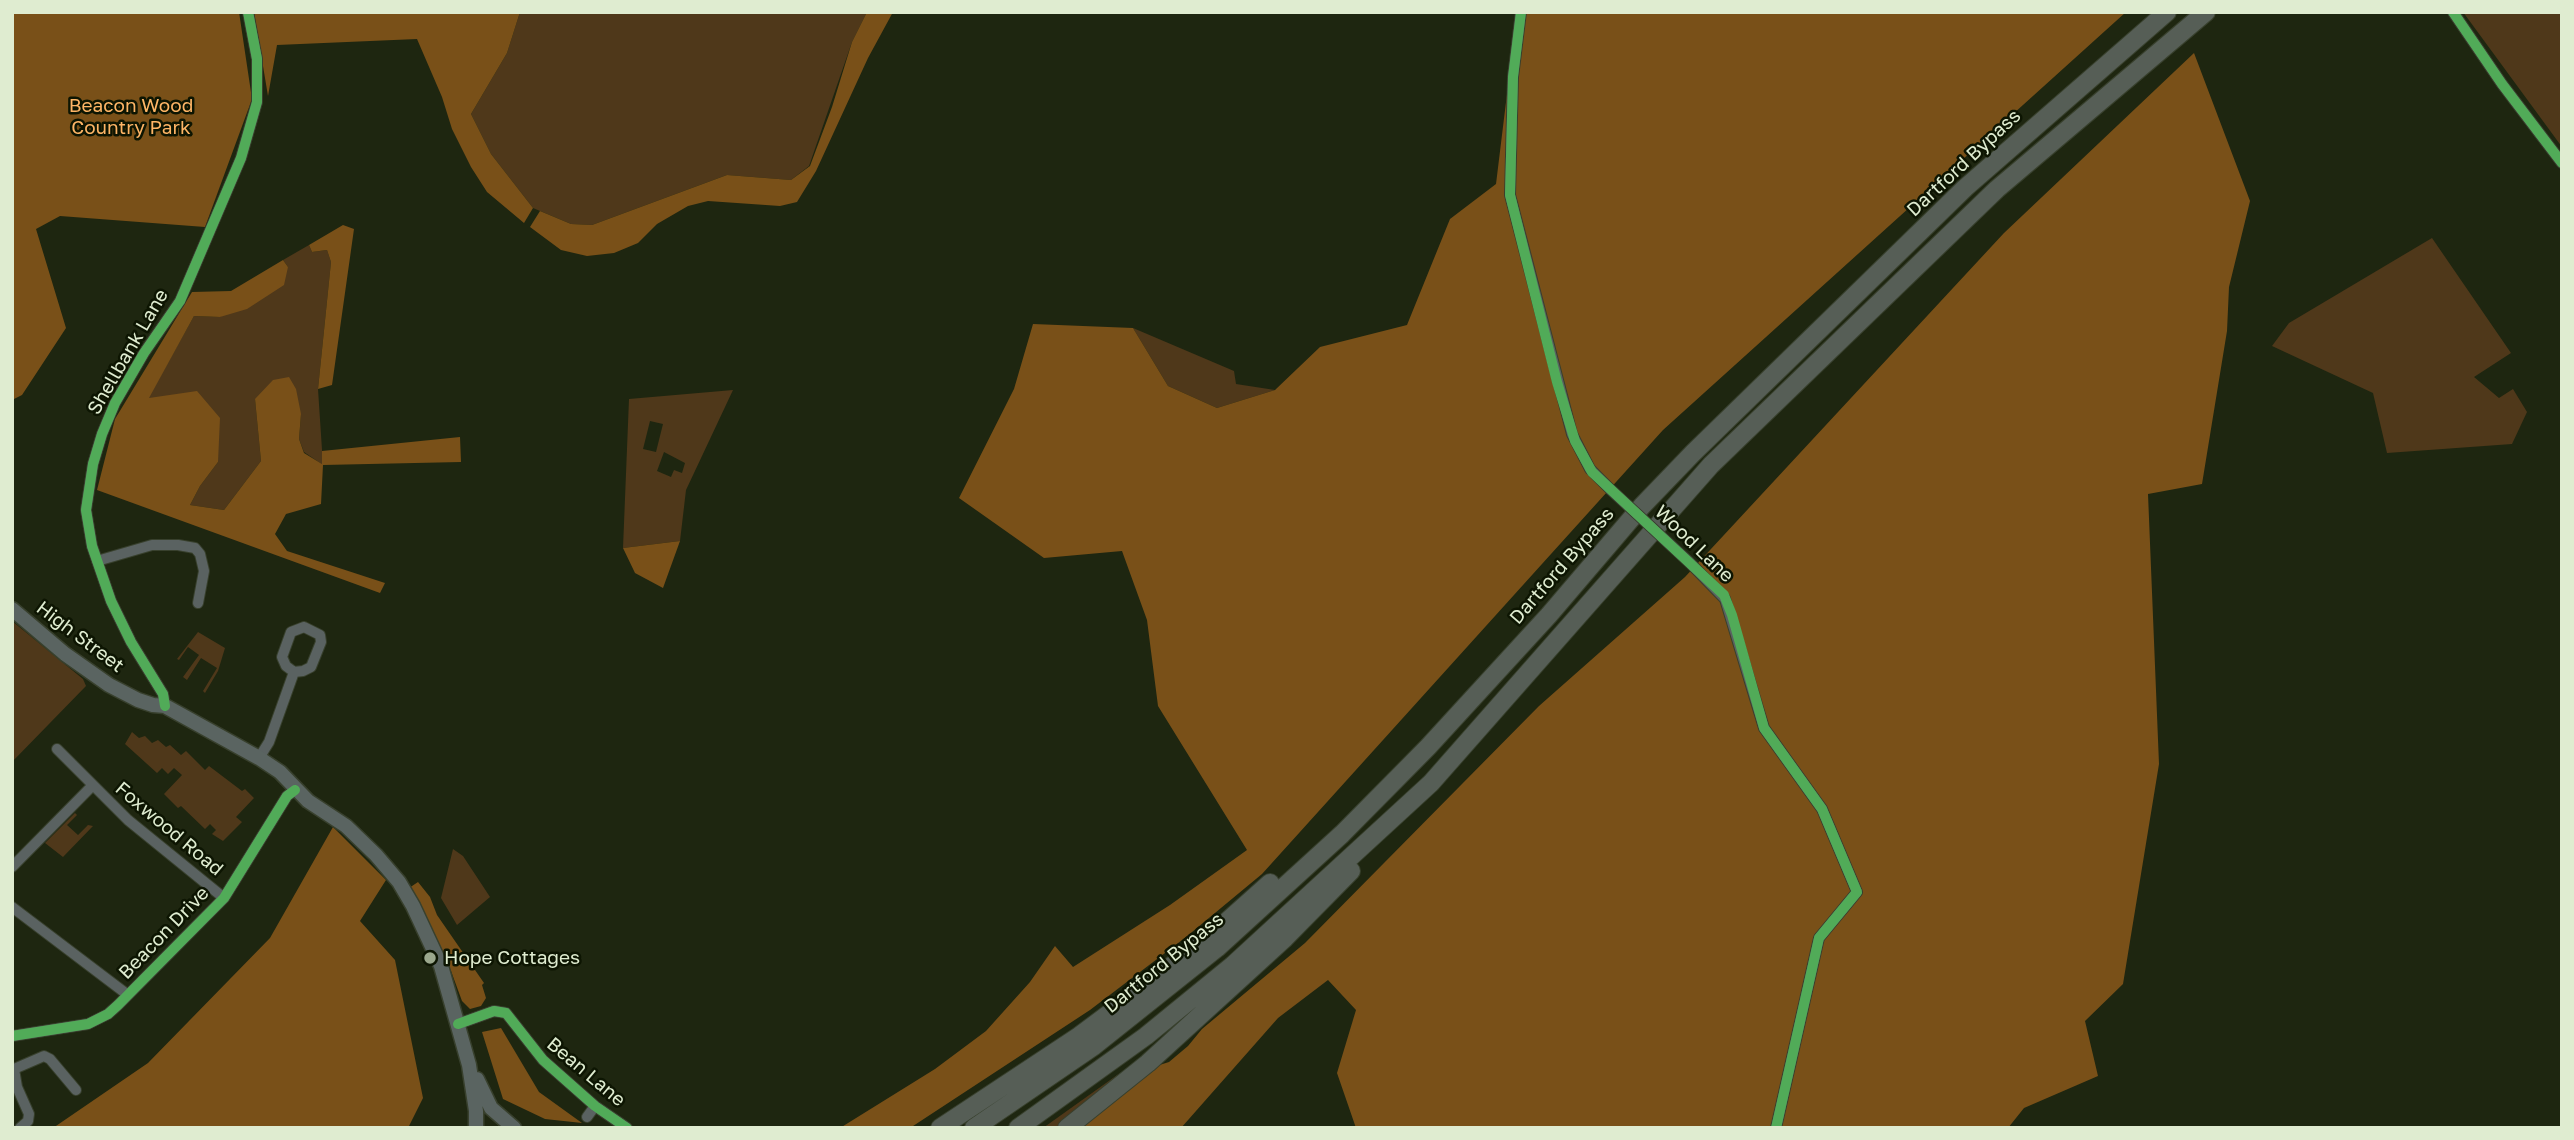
<!DOCTYPE html>
<style>
body{margin:0}
#map{position:relative;width:2574px;height:1140px;overflow:hidden;background:#1e2610;font-family:"Golos Text",sans-serif}
canvas{display:block}
.frame{position:absolute;inset:0;border:14px solid #dfecd0;pointer-events:none}
</style>
<div id="map">
<canvas width="2574" height="1140"></canvas>
<div class="frame"></div>
</div>
<script>
const ctx = document.querySelector('canvas').getContext('2d');
ctx.lineJoin = 'round';
function fillPath(path, color) {
  ctx.fillStyle = color;
  ctx.fill(path, 'evenodd');
}
function shape(rows) {
  const path = new Path2D();
  for (const r of rows) {
    path.moveTo(r[0], r[1]);
    for (let i = 2; i < r.length; i += 2) path.lineTo(r[i], r[i + 1]);
  }
  return path;
}
function strokePath(path, color, width, dash) {
  ctx.strokeStyle = color;
  ctx.lineWidth = width;
  ctx.lineCap = dash ? 'butt' : 'round';
  ctx.setLineDash(dash || []);
  ctx.stroke(path);
}
function drawText(font, color, halo, rows, align = 'center') {
  ctx.font = font + ' "Golos Text",sans-serif';
  ctx.lineWidth = 5;
  ctx.setLineDash([]);
  ctx.textBaseline = 'middle';
  ctx.strokeStyle = halo;
  ctx.fillStyle = color;
  for (const [text, x, y, turn = 0] of rows) {
    ctx.save();
    ctx.translate(x, y);
    ctx.rotate((+turn || 0) * Math.PI / 180);
    ctx.textAlign = isNaN(turn) ? turn : align;
    if (halo) ctx.strokeText(text, 0, 0);
    ctx.fillText(text, 0, 0);
    ctx.restore();
  }
}
fillPath(shape([
 [520,12,867,12,852,42,809,166,791,180,727,175,592,225,571,224,533,208,491,154,471,114,507,53],
 [2463,12,2562,12,2562,147],
 [2432,238,2511,353,2474,377,2499,398,2513,389,2527,412,2512,444,2387,453,2373,393,2272,346,2289,323],
 [309,245,312,252,327,250,331,262,318,389,323,465,304,452,299,439,301,414,255,399,261,461,224,510,190,505,200,486,218,462,148,398,194,316,220,317,288,267,283,260],
 [1133,328,1234,371,1236,384,1275,390,1217,408,1168,386],
 [733,390,686,490,680,541,623,548,629,399],
 [650,421,663,424,656,452,643,449],
 [664,452,685,463,682,473,674,470,671,477,657,471],
 [12,621,83,679,86,686,12,762],
 [198,632,225,648,218,671,205,693,203,691,217,668,201,658,187,680,183,677,199,655,188,647,179,660,177,659],
 [132,732,139,738,145,736,152,743,158,740,166,747,170,745,181,755,186,751,205,770,209,766,242,791,245,789,254,798,236,817,242,822,223,841,212,834,216,830,210,824,205,829,181,806,178,808,164,794,182,775,174,768,168,774,162,768,157,773,125,744],
 [75,813,77,815,67,825,78,835,88,825,93,826,63,857,45,843],
 [453,849,463,856,490,897,457,925,441,898],
 [1120,1073,1122,1075,1060,1128,1043,1128]
]), '#4f381a');
fillPath(shape([
 [12,12,239,12,252,99,205,227,60,216,36,229,66,328,22,395,12,400],
 [254,12,520,12,507,53,471,114,491,154,533,208,524,223,487,192,471,167,452,129,442,97,417,39,277,45,268,96],
 [867,12,893,12,868,58,816,171,797,202,780,206,708,201,688,206,657,224,638,243,614,253,587,256,561,250,530,227,540,211,571,224,592,225,727,175,791,180,810,166,832,107,852,42],
 [1517,12,2126,12,1663,430,1262,874,1186,937,1090,1010,910,1128,840,1128,935,1069,986,1031,1030,982,1055,946,1073,967,1170,905,1247,850,1158,706,1147,620,1122,551,1044,558,959,498,1014,389,1033,324,1133,328,1168,386,1217,408,1275,390,1320,347,1407,325,1450,219,1496,184],
 [2194,53,2250,201,2229,287,2227,331,2202,484,2148,494,2159,764,2123,984,2085,1021,2098,1076,2024,1108,2008,1128,1356,1128,1337,1073,1356,1010,1328,980,1278,1018,1181,1128,1081,1128,1153,1067,1169,1062,1188,1046,1202,1029,1305,943,1539,706,1685,577,2004,233],
 [343,225,354,229,332,385,318,389,331,262,327,250,312,252,309,245],
 [283,260,288,267,284,285,247,309,220,317,194,316,149,398,197,391,220,418,218,462,200,486,190,505,224,510,261,461,255,399,273,380,289,377,296,389,301,414,299,439,304,453,322,464,322,451,460,437,461,462,323,465,321,504,286,514,275,534,287,551,385,583,380,593,97,490,115,419,192,292,231,291],
 [680,541,663,588,635,573,623,548],
 [333,827,386,880,360,921,395,960,423,1098,408,1128,53,1128,148,1063,270,938],
 [418,882,430,897,437,915,484,983,482,985,486,998,481,1006,470,1009,462,1001,451,971,409,888],
 [501,1028,539,1092,582,1123,545,1119,503,1099,482,1032]
]), '#795018');
const street = shape([
 [1521,12,1513,77,1510,195,1572,434,1590,469,1610,489],
 [2453,12,2502,84,2562,163],
 [97,561,152,545,178,545,195,548,200,554,204,571,198,603],
 [1690,563,1725,599,1764,728,1822,809,1857,892,1819,938,1776,1128],
 [304,627,320,635,321,642,311,667,303,671,294,672,286,666,282,657,291,632,304,627],
 [165,706,163,694,131,642,111,601,92,546,86,510,93,464,102,434,115,403,144,353,180,301,241,158,257,102,257,59,248,12],
 [57,749,128,820,224,898],
 [259,758,269,742,294,672],
 [12,867,92,786],
 [12,907,128,995],
 [458,1024,494,1011,506,1013,543,1060,595,1106,627,1128],
 [12,1036,88,1024,108,1014,118,1005,224,898,287,796,295,790],
 [587,1117,595,1106],
 [20,1128,28,1121,29,1114,17,1087,14,1069,44,1056,50,1059,76,1090]
]);
const secondary = shape([
 [12,609,65,654,109,685,138,700,153,705,165,706,259,758,280,772,308,801,346,826,376,855,399,882,413,906,441,966,469,1065,476,1111,476,1128],
 [477,1079,491,1108,514,1128]
]);
const highway = shape([
 [940,1128,1079,1036,1134,995,1214,933,1270,883],
 [974,1128,1094,1046,1217,948,1342,834,1428,747,1549,615,1642,506,1693,453,1965,188,2167,12],
 [1018,1128,1146,1036,1233,965,1431,783,1711,465,1997,189,2206,12],
 [1067,1128,1148,1063,1285,938,1351,871]
]);
strokePath(street, '#38402d', 12);
strokePath(secondary, '#38402d', 17);
strokePath(highway, '#38402d', 20);
strokePath(street, '#5a6261', 10);
strokePath(secondary, '#5a6461', 14);
strokePath(highway, '#565e56', 18);
const streetBridge = shape([
 [1610,489,1690,563]
]);
strokePath(streetBridge, '#38402d', 12, []);
strokePath(streetBridge, '#5a6261', 10);
strokePath(shape([
 [1521,12,1513,77,1510,195,1557,382,1575,441,1592,472,1724,595,1732,615,1764,728,1822,809,1857,892,1819,938,1776,1128],
 [2453,12,2502,84,2562,163],
 [165,706,163,694,131,642,111,601,92,546,86,510,93,464,102,434,115,403,144,353,180,301,241,158,257,102,257,59,248,12],
 [458,1024,494,1011,506,1013,543,1060,595,1106,627,1128],
 [12,1036,88,1024,108,1014,118,1005,224,898,287,796,295,790]
]), '#51ab58', 10);
for (const [x, y, r, color] of [
 [430,958,7,"#9ba78d"]
]) {
  const dot = new Path2D();
  dot.arc(x, y, r, 0, 2 * Math.PI);
  ctx.fillStyle = color;
  ctx.fill(dot);
  strokePath(dot, '#0d1502', 2.5);
}
drawText('19px', '#feb566', '#0d1502', [
 ["Beacon Wood",131,106],
 ["Country Park",131,128]
]);
drawText('19px', '#dfecd0', '#0d1502', [
 ["Dartford Bypass",1964,163,-43],
 ["Shellbank Lane",128,352,-60],
 ["Wood Lane",1694,544,44],
 ["Dartford Bypass",1562,566,-49],
 ["High Street",80,637,37],
 ["Foxwood Road",169,829,40],
 ["Beacon Drive",164,933,-46],
 ["Dartford Bypass",1164,963,-39],
 ["Bean Lane",586,1072,40]
]);
drawText('19px', '#dfecd0', '#0d1502', [
 ["Hope Cottages",444,958]
], 'left');
</script>
